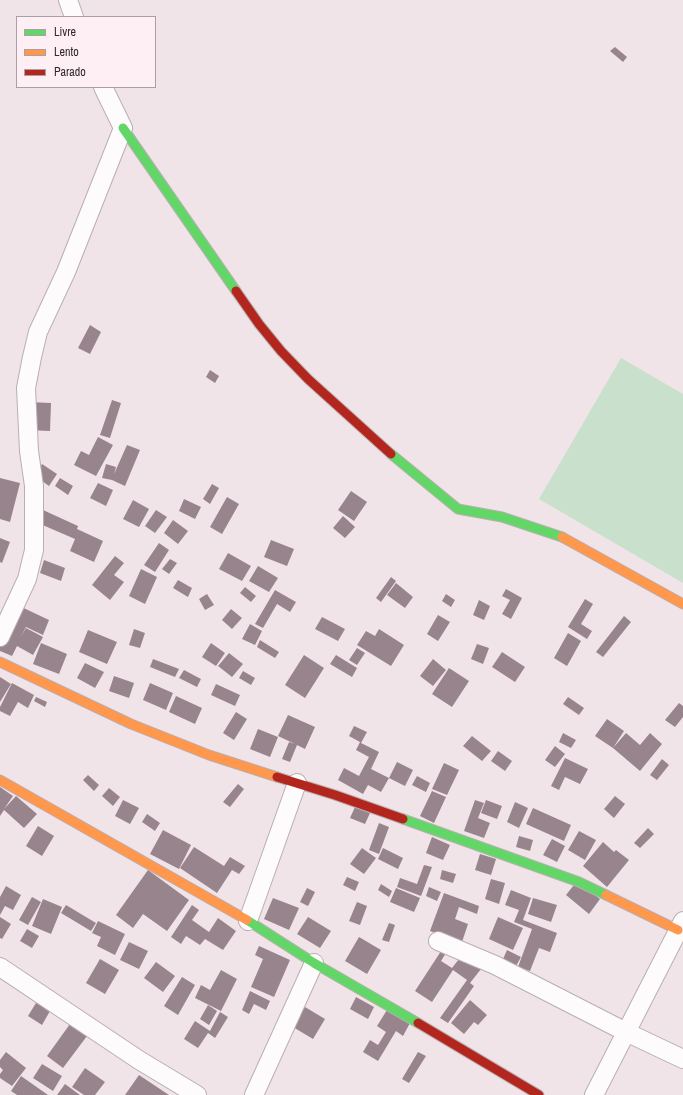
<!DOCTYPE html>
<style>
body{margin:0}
#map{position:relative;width:683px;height:1095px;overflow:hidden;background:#f1e4e8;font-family:"Archivo Narrow",sans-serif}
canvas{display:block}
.legend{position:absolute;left:16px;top:16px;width:140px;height:72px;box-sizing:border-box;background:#fdeff3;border:1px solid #ab9fa3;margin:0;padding:5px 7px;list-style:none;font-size:12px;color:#30282a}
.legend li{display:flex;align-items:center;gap:8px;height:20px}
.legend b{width:20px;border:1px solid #ab9fa3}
</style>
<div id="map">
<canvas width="683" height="1095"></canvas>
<ul class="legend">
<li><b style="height:5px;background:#63d668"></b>Livre</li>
<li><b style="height:5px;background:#ff974d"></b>Lento</li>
<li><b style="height:5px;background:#b3261e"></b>Parado</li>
</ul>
</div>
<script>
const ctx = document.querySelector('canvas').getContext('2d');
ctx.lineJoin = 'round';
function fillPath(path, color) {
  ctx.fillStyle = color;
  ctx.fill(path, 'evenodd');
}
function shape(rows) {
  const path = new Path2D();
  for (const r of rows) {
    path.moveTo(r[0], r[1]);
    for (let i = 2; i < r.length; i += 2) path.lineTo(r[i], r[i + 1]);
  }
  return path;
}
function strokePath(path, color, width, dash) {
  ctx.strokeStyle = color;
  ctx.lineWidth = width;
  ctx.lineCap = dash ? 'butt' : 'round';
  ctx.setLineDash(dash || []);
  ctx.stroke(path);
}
fillPath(shape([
 [621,358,683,394,683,583,539,499]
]), '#c8e0cc');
fillPath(shape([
 [615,47,627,57,623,62,610,51],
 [90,325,101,332,90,354,78,348],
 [210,370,219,376,215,383,206,377],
 [112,400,121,403,110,438,100,435],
 [28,402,51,403,50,431,27,430],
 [98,437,113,445,96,476,74,465,81,451,89,455],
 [127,445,140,450,125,486,112,480,102,478,106,464,116,467,114,474],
 [42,464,57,474,49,486,35,476],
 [0,478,20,483,10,522,0,519],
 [60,478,73,486,68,495,55,486],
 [98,483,113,490,106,506,90,498],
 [212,484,219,488,210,504,203,499],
 [351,491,367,502,354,521,338,510],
 [227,497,239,504,222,534,210,527],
 [184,499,201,507,195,519,179,511],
 [133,500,149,509,139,527,123,519],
 [43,510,78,526,77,529,103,541,94,562,70,551,75,539,38,523],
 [156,510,167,517,155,533,145,526],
 [343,516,355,527,345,538,333,528],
 [173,520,188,531,178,544,164,533],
 [0,538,10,542,2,563,0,562],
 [271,540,294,549,287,566,264,557],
 [159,543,169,550,155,572,144,565],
 [228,553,251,566,242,581,219,569],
 [115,556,124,563,114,575,124,582,110,600,92,585],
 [170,559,177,563,169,574,162,569],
 [44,560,65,568,61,581,40,573],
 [258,566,278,578,269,592,249,581],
 [141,569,157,577,145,604,129,596],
 [391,577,396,581,381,602,376,598],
 [178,580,192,588,188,597,173,588],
 [396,583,413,597,405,608,387,595],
 [245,587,256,596,251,602,240,593],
 [506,589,522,598,511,619,502,614,510,600,502,596],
 [275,590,296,602,290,612,277,604,263,628,255,624],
 [207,594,214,605,205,610,199,599],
 [446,594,455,600,451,607,442,601],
 [585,599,593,604,581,624,592,631,587,639,568,627],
 [479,600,490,606,484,620,473,615],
 [13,603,49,620,43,635,26,627,20,638,26,628,43,637,33,655,17,646,12,656,0,651,0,629],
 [231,609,242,618,232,629,222,620],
 [438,615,450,622,438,641,427,634],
 [624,616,631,622,603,657,596,652],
 [322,617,345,629,338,641,315,629],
 [250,624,262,631,255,645,242,639],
 [134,629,145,633,140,648,129,645],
 [379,629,404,645,391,666,357,645,366,631,375,636],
 [88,630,117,642,107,664,79,652],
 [568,633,581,641,567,666,554,658],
 [260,640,279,652,275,658,257,647],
 [41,643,67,654,59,674,33,664],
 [211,643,225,653,216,666,202,657],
 [477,644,489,648,483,664,471,659],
 [357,648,365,653,357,665,349,660],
 [502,652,525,667,515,682,492,667],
 [229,653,243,664,232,677,218,666],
 [304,655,324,668,305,698,285,685],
 [336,655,357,668,352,677,330,664],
 [153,659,179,669,175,677,150,667],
 [433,659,446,670,433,686,420,676],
 [85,663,104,672,95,688,77,678],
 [449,668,469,681,452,707,432,694],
 [184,670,201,679,197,687,179,678],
 [243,671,255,678,251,685,239,678],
 [114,676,134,683,129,698,109,691],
 [0,677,11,684,0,702],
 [12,683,34,695,28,708,18,702,10,716,0,711,0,707],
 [150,683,173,693,166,710,143,700],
 [216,684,240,695,235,706,211,695],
 [176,696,202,708,195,724,169,712],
 [36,697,47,702,45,707,34,701],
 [568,697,584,708,579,715,563,704],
 [679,703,683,706,683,717,675,727,665,720],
 [236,712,247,719,234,740,223,733],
 [288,715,315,727,305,749,297,745,290,762,282,759,289,742,295,744,278,736],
 [607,719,624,731,613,748,595,736],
 [354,726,367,732,361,743,379,752,371,769,389,778,381,792,368,785,363,794,338,780,344,768,359,776,369,757,356,750,360,742,349,736],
 [258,729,278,737,270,757,250,749],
 [563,733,576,740,571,748,559,742],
 [626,733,640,745,650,733,662,744,640,771,613,748],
 [472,736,491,751,482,761,463,746],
 [555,746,565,754,555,767,545,760],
 [498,751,512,761,505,771,491,761],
 [565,758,588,769,580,784,565,777,559,790,551,786],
 [662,759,669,765,657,780,650,775],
 [397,762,413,770,405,786,389,778],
 [444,763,459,770,447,795,432,789],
 [88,775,99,785,94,791,83,780],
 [417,776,430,783,426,792,412,785],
 [238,784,244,789,230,807,223,802],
 [0,787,13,796,4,809,16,796,37,814,24,828,4,810,0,816],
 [109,788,120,797,113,806,102,796],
 [432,791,446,797,434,823,420,816],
 [615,796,625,804,614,818,604,809],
 [123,800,139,808,130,824,115,816],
 [475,800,484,803,478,818,490,823,484,838,464,831],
 [486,800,502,806,497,819,481,813],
 [515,802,528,808,519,828,507,822],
 [355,807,370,813,365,824,350,818],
 [533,808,571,825,564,841,526,824],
 [147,814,160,823,155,831,142,822],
 [379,823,389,827,379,854,369,850],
 [38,826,54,836,42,856,26,846],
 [648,828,654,834,640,848,634,843],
 [163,830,191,845,179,869,150,854],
 [579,831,596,840,585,860,568,850],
 [519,836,533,840,530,851,516,847],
 [432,837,450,845,443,860,426,853],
 [552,839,565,846,557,862,543,855],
 [603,842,614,852,616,850,629,860,607,887,583,866],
 [194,847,224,866,230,857,245,866,239,874,232,870,217,893,180,868],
 [362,848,376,858,364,874,350,864],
 [383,848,403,858,398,869,378,859],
 [480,854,496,859,491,875,475,870],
 [424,865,432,867,421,896,397,887,400,878,417,884],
 [148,870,189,900,167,931,143,914,133,928,116,915],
 [442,870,456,874,453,883,440,879],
 [347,877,359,882,355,891,343,885],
 [491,879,505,883,499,904,485,899],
 [577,881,600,899,589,914,566,895],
 [381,884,392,891,389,897,378,890],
 [6,886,21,895,13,910,5,906,0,915,0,897],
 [429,887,441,892,437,901,426,896],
 [307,888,315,892,308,906,300,902],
 [396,888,420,898,414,912,390,902],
 [511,890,531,898,523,920,557,933,550,952,539,948,530,971,518,967,532,929,514,922,519,910,505,905],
 [444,893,479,906,477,914,459,907,455,919,468,924,462,942,430,931],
 [32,897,41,902,28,925,19,920],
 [273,898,299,908,289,930,264,919],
 [533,898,557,905,551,922,528,914],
 [43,899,62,907,51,934,32,926],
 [357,902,367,906,360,925,349,921],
 [66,905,96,923,91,931,61,913],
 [192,905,199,910,192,920,209,932,218,918,236,931,223,950,205,939,200,945,186,936,181,944,171,937],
 [0,917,11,924,2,939,0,938],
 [308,917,331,931,320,948,297,934],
 [498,917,523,928,513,950,489,939],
 [98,921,125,934,115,955,97,946,101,937,92,933],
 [389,923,395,925,389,942,382,940],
 [27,929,39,936,32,948,20,941],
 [359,937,381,950,367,974,345,961],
 [129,942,148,951,139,969,120,960],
 [445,945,449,948,441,961,452,968,466,950,485,964,470,983,474,986,448,1023,440,1018,467,980,453,970,432,1002,415,991],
 [259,946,290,960,274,997,251,987,263,959,255,955],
 [507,950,521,957,516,966,503,959],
 [100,959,119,970,105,994,86,983],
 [156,962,175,976,163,992,144,978],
 [221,970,237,979,221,1011,195,998,201,985,210,990],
 [182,977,195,985,178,1015,164,1006],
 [250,991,270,1001,266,1010,254,1004,249,1014,242,1010],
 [356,997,374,1007,368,1019,350,1009],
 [470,1000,487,1015,478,1025,474,1022,464,1034,451,1023],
 [36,1003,50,1011,42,1025,28,1016],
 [208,1005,217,1011,209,1025,200,1019],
 [305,1007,325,1019,313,1039,293,1027],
 [387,1010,410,1023,403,1036,396,1031,378,1061,363,1052,370,1040,378,1045,386,1032,377,1026],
 [220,1012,228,1017,215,1038,208,1033,198,1048,184,1039,195,1021,210,1031],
 [70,1024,87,1036,63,1068,47,1056],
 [6,1052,26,1068,12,1086,0,1078,0,1074,3,1070,0,1067,0,1060],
 [418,1052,426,1056,409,1083,402,1079],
 [42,1064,62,1076,53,1091,33,1078],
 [85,1068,105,1082,95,1095,84,1095,72,1087],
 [139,1075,169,1095,125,1095],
 [21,1076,48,1095,17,1095,11,1091],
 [65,1084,80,1095,57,1095]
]), '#98848c');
const street = shape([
 [68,0,74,17],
 [0,637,27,579,34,550,34,486,29,451,26,388,32,357,38,332,66,272,123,128,103,87],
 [248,921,297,783],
 [438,941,495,965,626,1032,683,1059],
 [0,967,139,1060,197,1095],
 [254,1095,314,963],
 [594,1095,683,921]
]);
const fast = shape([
 [123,128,236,291],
 [391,454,458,509,502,517,562,537],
 [403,819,579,882,606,895],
 [247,920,314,963,418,1023]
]);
const slow = shape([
 [562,537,683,604],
 [0,662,131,724,209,755,277,777],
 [0,780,247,920],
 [606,895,678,930]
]);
const jam = shape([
 [236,291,259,324,281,351,308,379,391,454],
 [277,777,335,795,403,819],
 [418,1023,539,1095]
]);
strokePath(street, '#b8afb2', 20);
strokePath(fast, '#b8afb2', 11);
strokePath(slow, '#b8afb2', 11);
strokePath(jam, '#b8afb2', 11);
strokePath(street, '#fdfbfc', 18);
strokePath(fast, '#63d668', 9);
strokePath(slow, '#ff974d', 9);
strokePath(jam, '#b3261e', 9);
</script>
